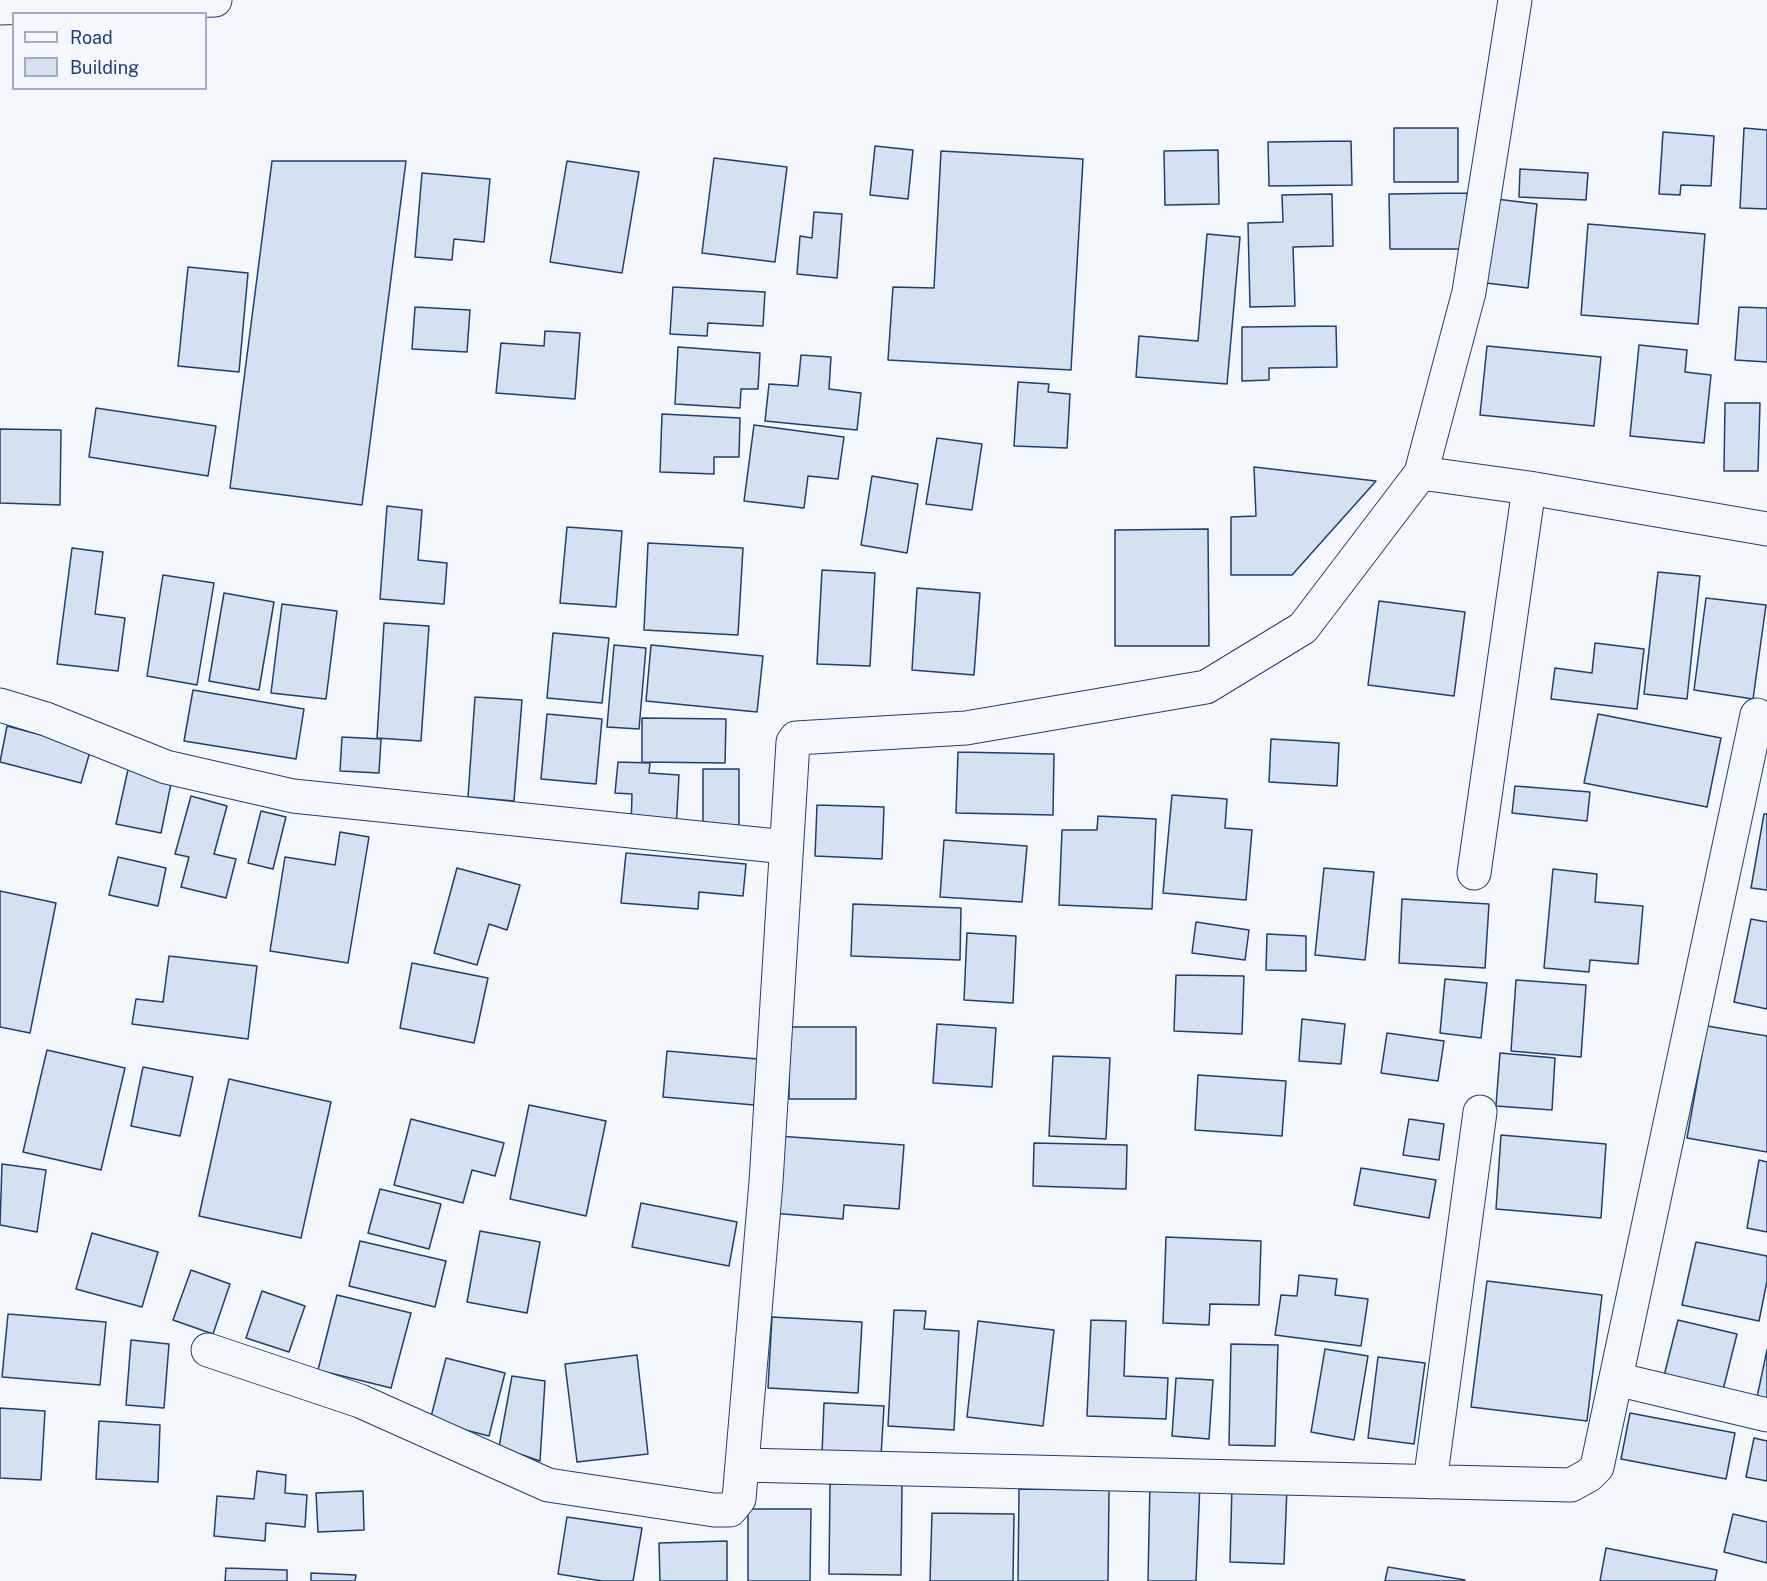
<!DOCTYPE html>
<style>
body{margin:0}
#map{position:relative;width:1767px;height:1581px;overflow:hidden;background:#f4f7fb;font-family:"Public Sans",sans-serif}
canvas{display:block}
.legend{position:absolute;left:12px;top:12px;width:195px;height:78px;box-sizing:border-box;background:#f4f7fb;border:2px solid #9eadc5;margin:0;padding:8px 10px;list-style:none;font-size:18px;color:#1d3f73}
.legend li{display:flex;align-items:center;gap:12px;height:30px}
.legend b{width:30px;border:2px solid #9eadc5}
</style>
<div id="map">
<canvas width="1767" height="1581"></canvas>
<ul class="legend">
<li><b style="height:8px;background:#f4f7fb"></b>Road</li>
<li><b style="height:16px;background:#d5e0f0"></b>Building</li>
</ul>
</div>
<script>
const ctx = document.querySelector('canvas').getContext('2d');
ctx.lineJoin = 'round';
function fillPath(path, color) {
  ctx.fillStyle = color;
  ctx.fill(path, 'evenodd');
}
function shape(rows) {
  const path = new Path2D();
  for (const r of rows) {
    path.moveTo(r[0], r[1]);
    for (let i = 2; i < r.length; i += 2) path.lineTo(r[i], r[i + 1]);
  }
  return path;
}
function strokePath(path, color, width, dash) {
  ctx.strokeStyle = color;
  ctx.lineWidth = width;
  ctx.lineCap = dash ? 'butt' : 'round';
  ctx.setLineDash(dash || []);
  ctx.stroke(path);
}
const building = shape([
 [1394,128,1458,128,1458,182,1394,182,1394,128],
 [1744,128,1767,130,1767,209,1740,208,1744,128],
 [1663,132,1714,136,1711,186,1681,185,1680,195,1659,194,1663,132],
 [1351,141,1352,185,1269,186,1268,142,1351,141],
 [875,146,913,150,908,199,870,195,875,146],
 [1218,150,1219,204,1165,205,1164,151,1218,150],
 [941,151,1083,159,1071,370,888,360,893,287,934,288,941,151],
 [714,158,787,167,775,262,702,253,714,158],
 [272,161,406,161,362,505,230,488,272,161],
 [567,161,639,172,622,273,550,262,567,161],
 [1520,169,1588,173,1586,200,1519,197,1520,169],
 [422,173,490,179,484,242,454,239,452,260,415,257,422,173],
 [1467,193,1468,249,1390,249,1389,194,1467,193],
 [1332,194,1333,246,1293,247,1295,306,1250,307,1248,223,1283,222,1282,195,1332,194],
 [1496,199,1537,204,1528,288,1486,283,1496,199],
 [814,212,842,214,837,278,797,274,800,236,812,238,814,212],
 [1588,224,1705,234,1698,324,1581,315,1588,224],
 [1207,234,1240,237,1227,384,1136,377,1139,336,1198,341,1207,234],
 [188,267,248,273,239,372,178,366,188,267],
 [673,287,765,292,763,326,708,323,707,336,670,334,673,287],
 [415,307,470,310,467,352,412,349,415,307],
 [1739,307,1767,308,1767,362,1735,360,1739,307],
 [1336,326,1337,367,1269,368,1269,380,1242,381,1242,327,1336,326],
 [545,331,580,333,575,399,496,393,501,343,544,346,545,331],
 [1639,345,1687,350,1685,372,1711,375,1704,443,1630,436,1639,345],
 [1487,346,1601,357,1594,426,1480,415,1487,346],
 [678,347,760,353,758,389,741,389,740,408,675,404,678,347],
 [801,355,831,357,829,389,861,393,857,430,765,421,769,384,798,386,801,355],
 [1018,382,1049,384,1048,392,1070,394,1067,448,1014,446,1018,382],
 [1725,403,1760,403,1758,471,1724,471,1725,403],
 [96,408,216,426,208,476,89,457,96,408],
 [662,414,740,418,739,457,714,457,714,474,660,472,662,414],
 [754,425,844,437,838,479,808,476,804,508,744,501,754,425],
 [0,429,61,430,60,505,0,503,0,429],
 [937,438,982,444,972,510,926,504,937,438],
 [1254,467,1376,481,1292,575,1231,575,1231,517,1256,516,1254,467],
 [872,476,918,484,907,553,861,545,872,476],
 [387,506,422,510,418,560,447,563,444,604,380,599,387,506],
 [567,527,622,531,616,607,560,603,567,527],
 [1208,529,1209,646,1115,646,1115,530,1208,529],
 [648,543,743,548,738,635,644,630,648,543],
 [72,548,103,552,95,614,125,618,118,671,57,664,72,548],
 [822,570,875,573,870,666,817,664,822,570],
 [1658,572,1700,576,1687,699,1644,694,1658,572],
 [163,575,214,583,197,685,147,676,163,575],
 [917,588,980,593,974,675,912,670,917,588],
 [224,593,274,602,259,690,209,681,224,593],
 [1706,598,1766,605,1753,699,1694,690,1706,598],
 [1379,601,1465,612,1454,696,1368,685,1379,601],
 [282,604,337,611,326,699,271,693,282,604],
 [384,623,429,626,421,741,377,738,384,623],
 [553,633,609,638,602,703,547,698,553,633],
 [1595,643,1644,649,1637,709,1551,699,1555,668,1592,673,1595,643],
 [614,645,646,648,639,729,607,727,614,645],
 [651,645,763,656,757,712,646,701,651,645],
 [193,690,304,709,296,759,184,741,193,690],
 [475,697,522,700,514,801,468,797,475,697],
 [547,714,602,719,596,784,541,779,547,714],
 [1598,714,1721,738,1707,807,1584,783,1598,714],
 [642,718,726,719,725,763,642,762,642,718],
 [7,726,91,748,81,783,0,762,7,726],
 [342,737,381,739,379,773,340,771,342,737],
 [1271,739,1339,743,1337,786,1269,782,1271,739],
 [958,752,1054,754,1053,815,956,813,958,752],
 [618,762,650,763,649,773,679,775,676,830,631,827,632,794,615,793,618,762],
 [129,765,173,774,161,833,116,824,129,765],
 [703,769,739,769,739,828,703,828,703,769],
 [1515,786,1590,792,1587,821,1512,813,1515,786],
 [1172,795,1227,799,1225,828,1252,830,1246,900,1163,893,1172,795],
 [191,796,227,806,214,854,236,859,226,898,181,887,189,857,175,854,191,796],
 [817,805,884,807,882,859,815,856,817,805],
 [261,811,286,817,273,869,248,863,261,811],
 [1764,814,1767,814,1767,890,1751,888,1764,814],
 [1098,816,1156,819,1152,909,1059,905,1062,830,1097,830,1098,816],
 [340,832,369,837,348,963,270,951,285,857,335,865,340,832],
 [944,840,1027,846,1022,902,940,897,944,840],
 [626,853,746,864,743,896,699,892,698,909,621,903,626,853],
 [118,857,166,868,158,906,109,895,118,857],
 [457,868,520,885,507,930,489,924,477,965,434,953,457,868],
 [1324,868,1374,872,1365,960,1315,955,1324,868],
 [1553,869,1597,874,1595,902,1643,906,1638,964,1590,960,1589,972,1544,968,1553,869],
 [0,891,56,903,30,1033,0,1027,0,891],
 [1402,899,1489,904,1485,968,1399,963,1402,899],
 [853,904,961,908,960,960,851,956,853,904],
 [1751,919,1767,922,1767,1009,1734,1002,1751,919],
 [1196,922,1249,930,1245,960,1192,953,1196,922],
 [967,933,1016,936,1013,1003,964,1000,967,933],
 [1267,934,1306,936,1306,971,1266,970,1267,934],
 [169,956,257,966,248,1039,132,1024,136,999,163,1002,169,956],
 [412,963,488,978,474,1043,400,1028,412,963],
 [1176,975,1244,976,1242,1034,1174,1031,1176,975],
 [1445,979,1487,983,1481,1038,1440,1033,1445,979],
 [1516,980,1586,985,1581,1057,1511,1051,1516,980],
 [1302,1019,1345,1024,1341,1064,1299,1061,1302,1019],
 [937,1024,996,1028,992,1087,933,1083,937,1024],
 [1707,1026,1767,1036,1767,1152,1687,1138,1707,1026],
 [789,1027,856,1027,856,1099,789,1099,789,1027],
 [1387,1033,1444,1041,1438,1081,1381,1073,1387,1033],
 [47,1050,125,1068,101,1170,23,1152,47,1050],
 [667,1051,758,1059,754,1105,663,1097,667,1051],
 [1500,1053,1555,1058,1552,1110,1496,1106,1500,1053],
 [1053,1056,1110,1058,1106,1139,1049,1136,1053,1056],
 [143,1067,193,1077,180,1136,131,1126,143,1067],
 [1198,1075,1286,1081,1282,1136,1195,1130,1198,1075],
 [229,1079,331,1102,301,1238,199,1216,229,1079],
 [529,1105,606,1121,586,1216,510,1199,529,1105],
 [411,1119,504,1143,495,1176,472,1170,463,1203,394,1185,411,1119],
 [1409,1119,1444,1124,1439,1160,1403,1155,1409,1119],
 [1501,1135,1606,1144,1601,1218,1496,1209,1501,1135],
 [778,1136,904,1145,899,1209,844,1205,843,1219,772,1213,778,1136],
 [1034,1143,1127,1145,1126,1189,1033,1186,1034,1143],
 [1759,1160,1767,1162,1767,1232,1747,1228,1759,1160],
 [2,1164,46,1170,37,1232,0,1225,2,1164],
 [1361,1168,1436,1180,1429,1218,1354,1205,1361,1168],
 [380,1189,441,1204,429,1249,368,1233,380,1189],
 [641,1203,737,1222,729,1266,632,1247,641,1203],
 [480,1231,540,1242,527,1313,467,1302,480,1231],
 [92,1233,158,1252,142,1307,76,1289,92,1233],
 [1166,1237,1261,1241,1259,1305,1210,1304,1209,1325,1163,1323,1166,1237],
 [360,1241,446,1261,435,1307,349,1286,360,1241],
 [1696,1242,1767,1256,1767,1281,1759,1321,1682,1305,1696,1242],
 [191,1270,230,1284,213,1334,173,1320,191,1270],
 [1299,1275,1337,1279,1335,1295,1368,1299,1361,1346,1275,1335,1281,1295,1297,1296,1299,1275],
 [1487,1281,1602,1295,1587,1421,1471,1407,1487,1281],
 [262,1291,305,1306,289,1352,246,1338,262,1291],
 [337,1295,411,1313,391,1388,318,1370,337,1295],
 [894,1310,926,1311,924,1329,959,1331,954,1430,888,1426,894,1310],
 [8,1314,106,1322,100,1385,2,1377,8,1314],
 [772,1317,862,1322,858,1393,768,1388,772,1317],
 [1091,1320,1126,1321,1124,1376,1168,1378,1166,1419,1087,1416,1091,1320],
 [1678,1320,1737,1334,1722,1394,1663,1380,1678,1320],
 [978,1321,1054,1330,1043,1426,967,1417,978,1321],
 [131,1340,169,1344,164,1408,126,1405,131,1340],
 [1231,1344,1278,1345,1275,1446,1229,1445,1231,1344],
 [1325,1349,1368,1356,1354,1440,1311,1432,1325,1349],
 [1767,1350,1767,1405,1756,1402,1767,1350],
 [637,1355,648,1454,577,1462,565,1364,637,1355],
 [1378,1357,1425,1363,1414,1444,1368,1438,1378,1357],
 [446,1358,505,1373,489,1436,430,1421,446,1358],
 [512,1376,545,1381,540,1461,499,1447,512,1376],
 [1176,1378,1213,1380,1209,1439,1172,1436,1176,1378],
 [824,1403,884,1406,881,1456,822,1454,824,1403],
 [0,1408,45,1411,41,1480,0,1478,0,1408],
 [1630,1413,1735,1433,1726,1479,1621,1459,1630,1413],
 [99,1421,160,1425,158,1482,96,1479,99,1421],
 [1754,1438,1767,1441,1767,1481,1746,1477,1754,1438],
 [257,1471,286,1475,285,1493,307,1495,305,1527,266,1523,265,1541,214,1536,217,1496,254,1499,257,1471],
 [1150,1481,1200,1483,1196,1581,1148,1581,1150,1481],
 [830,1484,902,1484,901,1575,829,1574,830,1484],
 [1232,1485,1287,1487,1284,1564,1230,1562,1232,1485],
 [1019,1489,1109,1490,1108,1581,1018,1581,1019,1489],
 [363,1491,364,1530,318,1532,316,1493,363,1491],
 [748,1509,811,1509,810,1581,748,1581,748,1509],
 [932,1513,1014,1514,1013,1581,930,1581,932,1513],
 [1733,1514,1767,1522,1767,1563,1724,1552,1733,1514],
 [567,1517,642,1528,633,1581,602,1581,558,1574,567,1517],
 [727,1541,727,1581,660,1581,659,1543,727,1541],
 [1606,1548,1717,1570,1715,1581,1600,1581,1606,1548],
 [1388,1567,1465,1580,1464,1581,1385,1581,1388,1567],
 [226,1568,287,1570,287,1581,225,1581,226,1568],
 [311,1573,356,1575,355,1581,311,1581,311,1573]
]);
fillPath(building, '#d5e0f0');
strokePath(building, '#1d3f73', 1.5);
const street = shape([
 [1421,473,1529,488,1767,529],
 [0,705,46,719,166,767,293,796,786,847],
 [1474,873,1529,488],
 [208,1350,360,1401,548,1485,714,1510,730,1510,739,1499,766,1182,793,742,796,738,966,728,1206,687,1303,628,1421,473,1469,292,1515,0],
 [1616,1379,1767,1415],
 [742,1465,1571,1485,1589,1475,1597,1467,1757,715],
 [1430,1482,1480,1112]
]);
const primary = shape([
 [0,8,215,0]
]);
strokePath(street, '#1d3f73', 35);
strokePath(primary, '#1d3f73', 35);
strokePath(street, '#f4f7fb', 33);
strokePath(primary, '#f4f7fb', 33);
</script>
